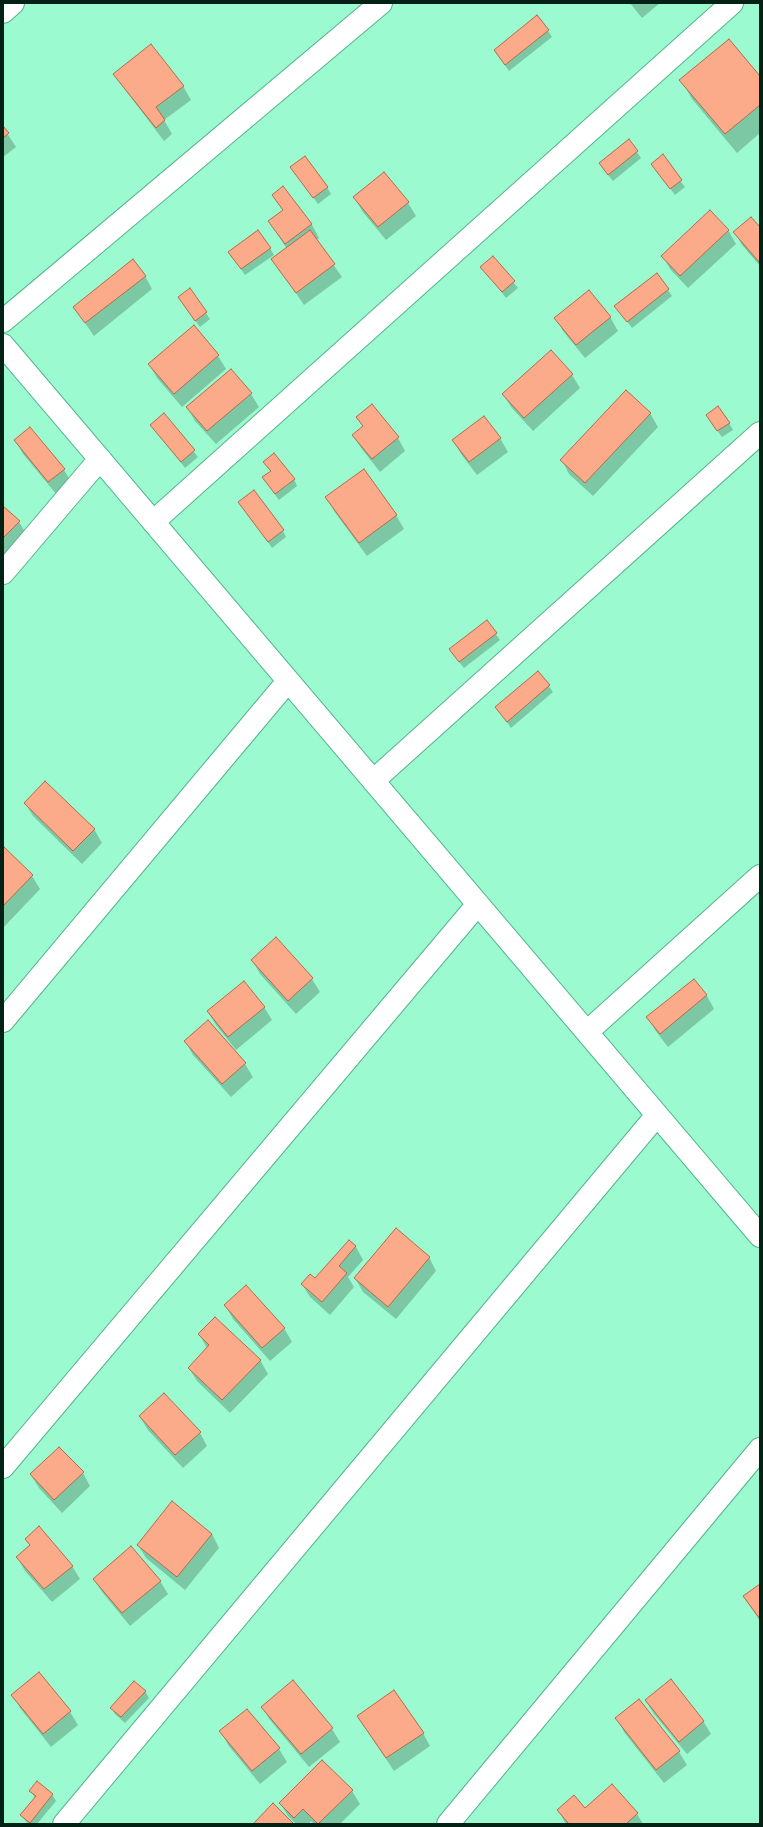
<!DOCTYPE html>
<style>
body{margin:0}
#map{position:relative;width:763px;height:1827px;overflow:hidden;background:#9bfacf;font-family:Overpass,sans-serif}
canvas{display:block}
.frame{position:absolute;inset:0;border:4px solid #032115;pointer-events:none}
</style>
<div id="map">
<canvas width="763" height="1827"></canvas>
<div class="frame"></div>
</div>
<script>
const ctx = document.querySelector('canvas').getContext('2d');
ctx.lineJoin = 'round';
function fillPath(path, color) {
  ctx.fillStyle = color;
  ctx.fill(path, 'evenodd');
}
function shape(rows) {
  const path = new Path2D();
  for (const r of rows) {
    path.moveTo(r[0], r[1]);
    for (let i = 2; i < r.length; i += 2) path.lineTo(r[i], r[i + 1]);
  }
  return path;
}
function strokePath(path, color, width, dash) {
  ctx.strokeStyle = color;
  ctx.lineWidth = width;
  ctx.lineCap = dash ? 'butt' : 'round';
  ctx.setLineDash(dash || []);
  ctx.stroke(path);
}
fillPath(shape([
 [630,3,660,3,642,18],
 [548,31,552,37,509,71,495,51],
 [115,74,183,86,191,100,164,120,172,134,164,141,123,87],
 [760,77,760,133,737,153,692,99,681,80],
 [3,127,16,147,3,157],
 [629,141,641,158,613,181,604,170],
 [662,156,685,187,675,195,652,164],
 [291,167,327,187,331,194,318,204],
 [283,188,312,225,319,238,316,240,342,277,304,305,273,259,287,249,269,221,283,211,273,195],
 [355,198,408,203,416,216,386,240,362,211],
 [760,229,760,266,742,245,735,232],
 [728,230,736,244,688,288,670,269,663,256],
 [270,248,274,255,245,275,233,258],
 [493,257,518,288,506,298,482,267],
 [145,276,152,289,94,336,74,307],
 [190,290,210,319,200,327,179,298],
 [668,290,672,296,632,328,616,306],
 [610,317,618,331,585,358,563,331,556,318],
 [194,327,218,356,226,369,182,407,157,378,149,364],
 [551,351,572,375,580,388,533,431,511,407,503,394],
 [251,394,259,407,216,444,195,421,187,407],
 [650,413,658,427,593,496,569,474,562,460],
 [164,415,198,457,185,468,151,425],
 [357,418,398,438,405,451,380,472,361,448,353,435,363,427],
 [711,422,729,423,733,430,722,437],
 [500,438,508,452,477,475,461,454,453,440],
 [15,440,64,470,72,483,57,495,23,454],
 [264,462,294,479,297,486,279,500,263,478,271,472],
 [327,497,396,515,404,529,367,556,334,511],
 [3,508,19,522,27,535,3,559],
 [244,508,283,531,286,537,272,548],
 [487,622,500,640,464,668,454,656],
 [538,672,553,692,511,728,496,707],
 [25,803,94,829,102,843,82,864,33,816],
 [3,847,32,876,40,889,3,928],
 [276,938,312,979,320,992,296,1014,260,974,252,960],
 [693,980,707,996,714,1009,668,1047,655,1030,648,1017],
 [264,1007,272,1020,236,1050,216,1025,208,1012],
 [185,1041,245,1064,253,1077,231,1097,193,1055],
 [349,1241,356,1247,363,1260,348,1277,354,1287,330,1315,310,1297,302,1284,316,1280],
 [429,1257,436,1271,396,1319,363,1292,355,1278],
 [225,1305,284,1328,292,1342,270,1361,233,1319],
 [199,1334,260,1360,268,1374,230,1413,197,1381,189,1368,207,1348],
 [140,1417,200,1433,207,1446,183,1468,148,1430],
 [83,1473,90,1486,62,1513,39,1488,31,1475],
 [212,1534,219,1548,185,1590,146,1558,138,1545],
 [26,1539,72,1566,80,1579,52,1602,25,1571,17,1557,30,1546],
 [94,1579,160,1581,168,1594,130,1626,102,1592],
 [760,1585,760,1621,744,1597],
 [39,1674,70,1712,78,1725,51,1747,20,1708,13,1695],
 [292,1682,332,1729,340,1742,309,1767,270,1720,262,1707],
 [145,1691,149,1698,125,1723,115,1714,112,1708],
 [646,1701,703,1721,711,1734,687,1754,654,1714],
 [358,1717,423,1733,430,1746,394,1771],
 [617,1718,679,1752,687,1765,664,1783,624,1732],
 [221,1731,279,1749,287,1762,260,1784,228,1745],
 [322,1761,352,1791,360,1804,340,1824,314,1824,311,1821,309,1824,296,1824,288,1816,280,1803],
 [612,1785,637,1814,643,1824,566,1824,558,1810,585,1809],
 [31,1791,52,1794,56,1801,37,1824,28,1824,21,1815,35,1798]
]), '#0003');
const building = shape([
 [537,15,549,30,505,65,494,50,537,15],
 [729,39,760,76,760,105,725,134,679,80,729,39],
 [151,44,184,86,156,107,165,120,156,128,113,74,151,44],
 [3,126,9,133,3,138,3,126],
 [629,139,638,151,608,175,599,163,629,139],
 [663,154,682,180,670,189,651,164,663,154],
 [305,156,328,187,313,198,290,167,305,156],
 [384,172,409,202,378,227,353,197,384,172],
 [283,186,312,224,285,244,268,221,283,210,272,195,283,186],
 [710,210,729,230,680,276,661,256,710,210],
 [751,217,760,227,760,263,733,232,751,217],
 [258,230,271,248,241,269,228,252,258,230],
 [310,230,335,264,296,293,271,259,310,230],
 [493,256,515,281,502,292,480,267,493,256],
 [133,259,146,276,85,323,73,307,133,259],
 [657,273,669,289,627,322,614,306,657,273],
 [190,288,207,312,195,321,178,297,190,288],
 [589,290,611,317,576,345,554,318,589,290],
 [194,325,219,355,174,394,148,364,194,325],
 [551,350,573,374,524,418,502,394,551,350],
 [231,369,252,393,207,431,186,407,231,369],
 [626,390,651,413,585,483,560,460,626,390],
 [372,404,399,437,372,459,352,435,363,426,356,417,372,404],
 [718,406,730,423,717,431,706,415,718,406],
 [164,413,195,450,181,462,150,425,164,413],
 [484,416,501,438,469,462,452,440,484,416],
 [30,427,65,469,48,482,14,440,30,427],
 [274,453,295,479,275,494,262,477,271,471,263,462,274,453],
 [364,469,397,515,359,543,325,497,364,469],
 [254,490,284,530,268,542,238,502,254,490],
 [3,506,20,521,3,538,3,506],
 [487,620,497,633,459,662,449,649,487,620],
 [538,671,550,685,507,722,495,707,538,671],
 [45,781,95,829,73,851,24,803,45,781],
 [3,846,33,875,3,906,3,846],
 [276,937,313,978,288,1001,251,960,276,937],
 [694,979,707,995,660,1034,646,1017,694,979],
 [244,981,265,1007,228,1037,207,1011,244,981],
 [208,1020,246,1063,222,1084,184,1041,208,1020],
 [396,1228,430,1257,388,1307,354,1278,396,1228],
 [349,1240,356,1246,339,1266,347,1273,322,1302,301,1284,310,1274,315,1278,349,1240],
 [246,1285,285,1328,262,1348,224,1305,246,1285],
 [215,1317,261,1360,222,1400,188,1368,209,1345,198,1334,215,1317],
 [164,1393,201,1432,175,1455,139,1416,164,1393],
 [59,1447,84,1472,54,1500,30,1474,59,1447],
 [172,1501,212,1534,177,1577,137,1545,172,1501],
 [39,1526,73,1566,44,1589,16,1557,30,1545,25,1539,39,1526],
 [131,1546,161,1581,122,1613,93,1579,131,1546],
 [760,1584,760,1619,743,1596,760,1584],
 [39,1672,71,1711,43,1734,11,1695,39,1672],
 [671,1679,704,1721,679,1742,645,1700,671,1679],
 [293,1680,333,1728,301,1754,261,1707,293,1680],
 [134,1681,146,1691,121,1717,110,1708,134,1681],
 [394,1690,424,1733,386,1758,357,1716,394,1690],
 [639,1699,680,1751,656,1770,615,1718,639,1699],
 [247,1709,280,1748,252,1771,219,1731,247,1709],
 [322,1760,353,1790,318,1824,303,1809,294,1818,279,1803,322,1760],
 [37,1781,53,1794,30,1823,20,1815,36,1796,29,1791,37,1781],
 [612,1784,638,1813,626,1824,569,1824,557,1810,574,1795,585,1808,612,1784],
 [273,1803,294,1824,253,1824,273,1803]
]);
fillPath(building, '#fbab89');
strokePath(building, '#b66948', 1);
const minor = shape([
 [3,12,13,3],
 [3,321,381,3],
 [3,345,760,1236],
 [153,522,732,3],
 [3,573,100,459],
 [373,781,760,433],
 [3,1021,288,681],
 [587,1032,760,876],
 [3,1467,478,904],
 [64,1824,657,1115],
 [448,1824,760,1449]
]);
strokePath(minor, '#55b48c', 24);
strokePath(minor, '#fff', 22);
</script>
